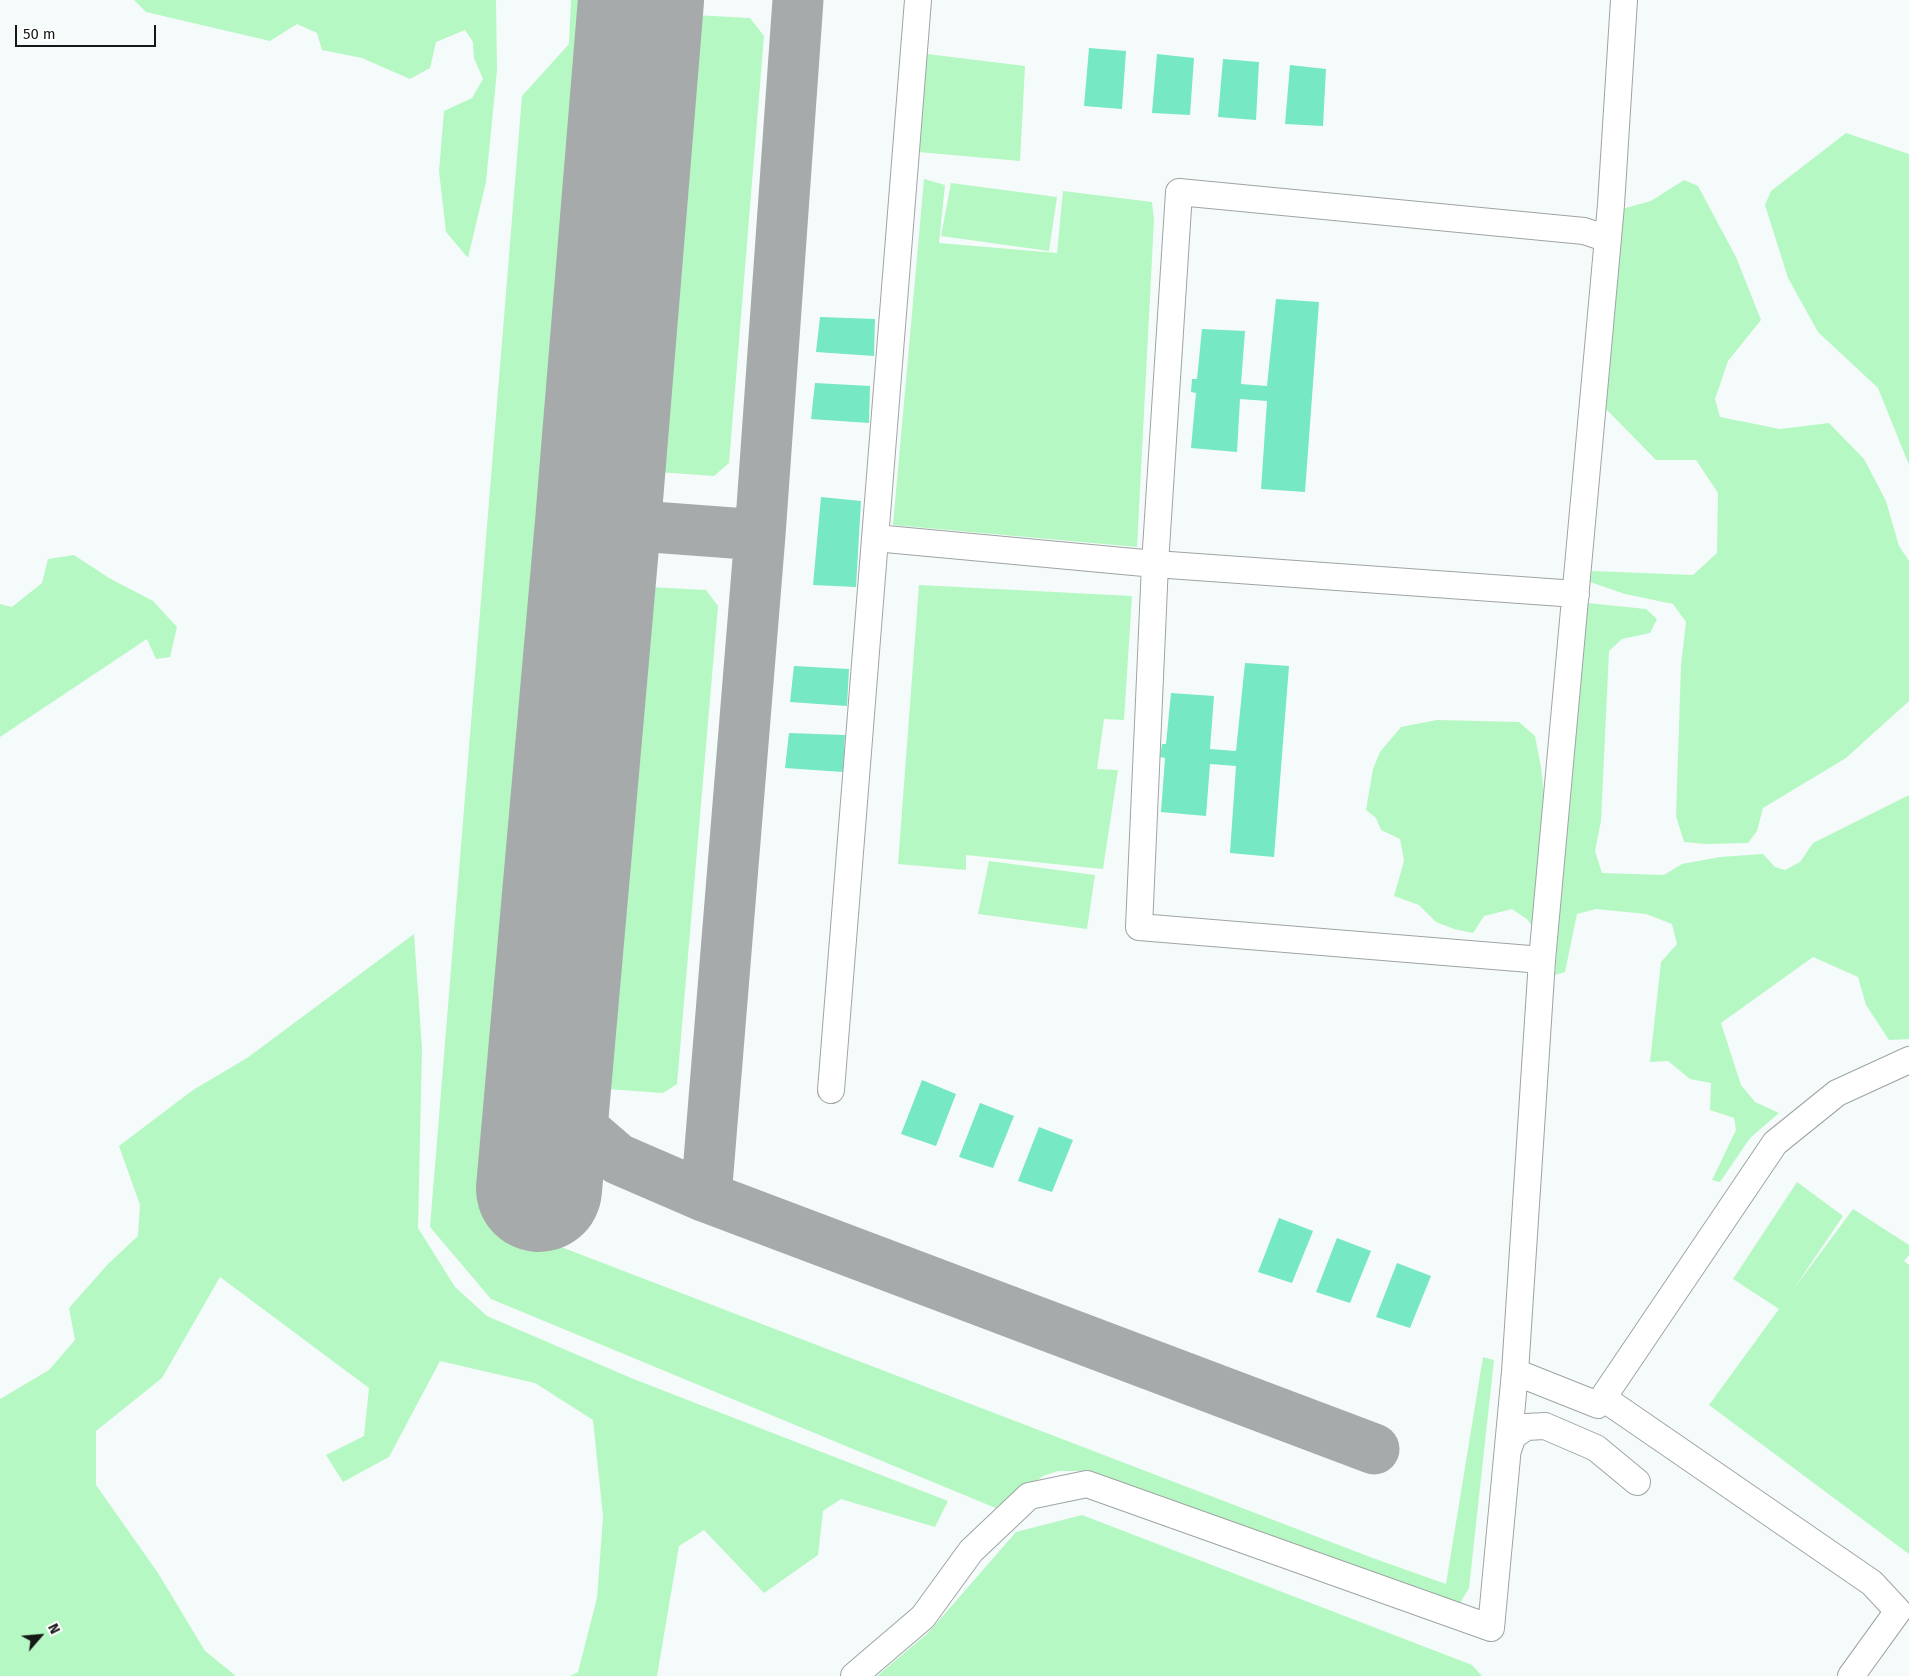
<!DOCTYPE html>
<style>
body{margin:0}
#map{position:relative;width:1909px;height:1676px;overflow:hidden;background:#f5fbfa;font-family:"Fira Sans",sans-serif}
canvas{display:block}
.north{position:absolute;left:15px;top:1611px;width:50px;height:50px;-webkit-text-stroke:4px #fff;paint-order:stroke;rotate:63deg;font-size:14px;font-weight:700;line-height:20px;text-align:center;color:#161818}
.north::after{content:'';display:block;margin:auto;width:18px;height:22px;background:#161818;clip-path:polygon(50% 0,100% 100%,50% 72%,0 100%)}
.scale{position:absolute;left:15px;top:25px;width:141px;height:22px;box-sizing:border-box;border:2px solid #161818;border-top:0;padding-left:6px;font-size:15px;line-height:18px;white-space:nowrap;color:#161818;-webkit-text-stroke:4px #fff;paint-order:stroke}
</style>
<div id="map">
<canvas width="1909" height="1676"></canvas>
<div class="north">N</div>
<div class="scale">50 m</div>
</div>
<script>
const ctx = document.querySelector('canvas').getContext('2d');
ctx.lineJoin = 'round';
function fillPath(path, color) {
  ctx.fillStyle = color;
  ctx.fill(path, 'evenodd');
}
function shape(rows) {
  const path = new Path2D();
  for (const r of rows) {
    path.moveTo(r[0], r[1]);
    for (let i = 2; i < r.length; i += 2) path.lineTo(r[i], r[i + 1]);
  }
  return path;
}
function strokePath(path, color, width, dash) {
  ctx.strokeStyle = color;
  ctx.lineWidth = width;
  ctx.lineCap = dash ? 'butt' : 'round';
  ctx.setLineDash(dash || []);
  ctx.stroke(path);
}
fillPath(shape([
 [134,0,496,0,497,70,486,182,468,258,446,232,439,171,444,111,472,98,483,79,474,58,473,42,465,30,436,42,430,68,410,79,362,58,322,50,317,33,297,24,270,41,146,12],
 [571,0,598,0,501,1224,1370,1557,1446,1584,1483,1357,1494,1360,1469,1588,1459,1605,1082,1471,1058,1471,1043,1476,998,1509,491,1299,430,1227,522,96,569,44],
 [695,15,750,18,764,36,729,463,714,476,658,472,646,456,681,28],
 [927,54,1025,66,1020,161,918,152],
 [1846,133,1909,154,1909,465,1878,388,1818,332,1788,278,1765,205,1771,191],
 [924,179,945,185,939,243,1057,253,1063,191,1152,202,1154,220,1137,547,893,525],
 [1684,180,1698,186,1736,257,1761,320,1728,361,1715,399,1720,417,1780,429,1829,423,1864,459,1886,501,1899,546,1909,561,1909,701,1846,758,1763,808,1757,831,1748,843,1706,844,1684,842,1676,816,1681,665,1686,622,1673,604,1625,594,1590,582,1592,571,1693,575,1717,553,1718,493,1696,460,1656,460,1606,409,1618,210,1651,201],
 [951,183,1057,197,1049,251,941,236],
 [74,555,109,578,153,601,177,627,170,657,156,659,147,639,0,737,0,604,12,607,42,583,48,559],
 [919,585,1132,596,1124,720,1104,719,1097,769,1118,770,1103,869,966,855,966,870,898,864],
 [650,587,706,590,718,606,677,1084,663,1093,608,1089,597,1070,636,597],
 [1588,603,1646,609,1657,619,1650,633,1622,639,1609,651,1601,821,1595,851,1602,873,1664,875,1682,864,1720,857,1763,854,1775,867,1785,870,1800,862,1813,843,1909,795,1909,1039,1889,1040,1866,1005,1858,977,1813,957,1721,1023,1741,1085,1755,1102,1779,1113,1750,1138,1720,1182,1712,1180,1736,1130,1734,1118,1710,1110,1711,1083,1690,1079,1668,1061,1650,1062,1661,962,1677,944,1672,924,1646,914,1596,909,1577,914,1565,972,1555,975,1581,615],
 [1437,720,1519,722,1535,736,1541,767,1549,838,1535,930,1527,919,1512,909,1484,916,1473,933,1454,929,1436,922,1419,905,1394,896,1404,861,1400,839,1381,830,1376,818,1366,810,1373,769,1380,752,1401,727],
 [989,861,1095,875,1087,929,978,914],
 [414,934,422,1048,418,1228,455,1287,487,1316,631,1378,948,1501,935,1527,841,1499,823,1511,818,1555,764,1593,704,1530,679,1546,657,1676,570,1676,578,1672,597,1598,603,1517,593,1420,535,1383,440,1361,389,1457,343,1482,326,1455,364,1436,369,1388,220,1277,162,1378,96,1431,96,1485,158,1573,205,1651,236,1676,0,1676,0,1399,49,1370,75,1340,69,1308,108,1264,138,1236,140,1205,119,1146,193,1090,247,1058],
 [1797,1182,1843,1216,1793,1290,1853,1209,1909,1245,1909,1255,1904,1261,1909,1265,1909,1554,1709,1405,1779,1309,1733,1279],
 [1082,1515,1472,1665,1482,1676,877,1676,928,1633,1016,1532]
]), '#b6f8c3');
strokePath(shape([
 [598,523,760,535],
 [546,1097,618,1159,706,1197,1374,1449],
 [706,1197,760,535,798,0]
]), '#a6aaaa', 51);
strokePath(shape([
 [539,1189,598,523,641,0]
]), '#a6aaaa', 126);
fillPath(shape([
 [1089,48,1126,51,1122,109,1084,106],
 [1157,54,1194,58,1190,115,1152,113],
 [1223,59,1259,62,1256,120,1218,117],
 [1290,65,1326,69,1323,126,1285,124],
 [1276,299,1319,302,1305,492,1261,489,1267,401,1240,399,1237,452,1191,448,1196,393,1191,392,1192,379,1197,379,1202,329,1245,331,1241,384,1267,386],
 [820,317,875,319,874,356,816,352],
 [815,383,870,386,869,423,811,419],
 [821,497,861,501,856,587,813,585],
 [1245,663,1289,666,1274,857,1230,853,1236,766,1210,764,1206,816,1161,812,1165,758,1160,757,1162,744,1166,744,1171,693,1214,696,1210,749,1236,751],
 [794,666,849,669,847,706,790,702],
 [789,733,845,735,843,772,785,768],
 [922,1080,956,1094,936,1146,901,1134],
 [980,1103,1014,1116,993,1168,959,1157],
 [1039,1127,1073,1140,1052,1192,1018,1181],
 [1279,1218,1313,1231,1292,1283,1258,1272],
 [1337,1238,1371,1251,1350,1303,1316,1292],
 [1397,1263,1431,1276,1410,1328,1376,1317]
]), '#76e8c3');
const minor = shape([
 [875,538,1155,564,1576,594],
 [1542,960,1139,927,1155,564,1179,192,1584,231,1608,239],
 [831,1090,918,0],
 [1515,1372,1542,960,1611,205,1624,0],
 [1603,1398,1872,1583,1898,1611,1851,1676],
 [1508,1450,1513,1436,1526,1427,1545,1426,1596,1448,1637,1482],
 [854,1676,923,1617,971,1551,1029,1496,1087,1484,1491,1628,1515,1372,1598,1405,1775,1143,1837,1093,1909,1060]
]);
strokePath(minor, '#9ea4a4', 28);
strokePath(minor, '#fff', 26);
</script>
